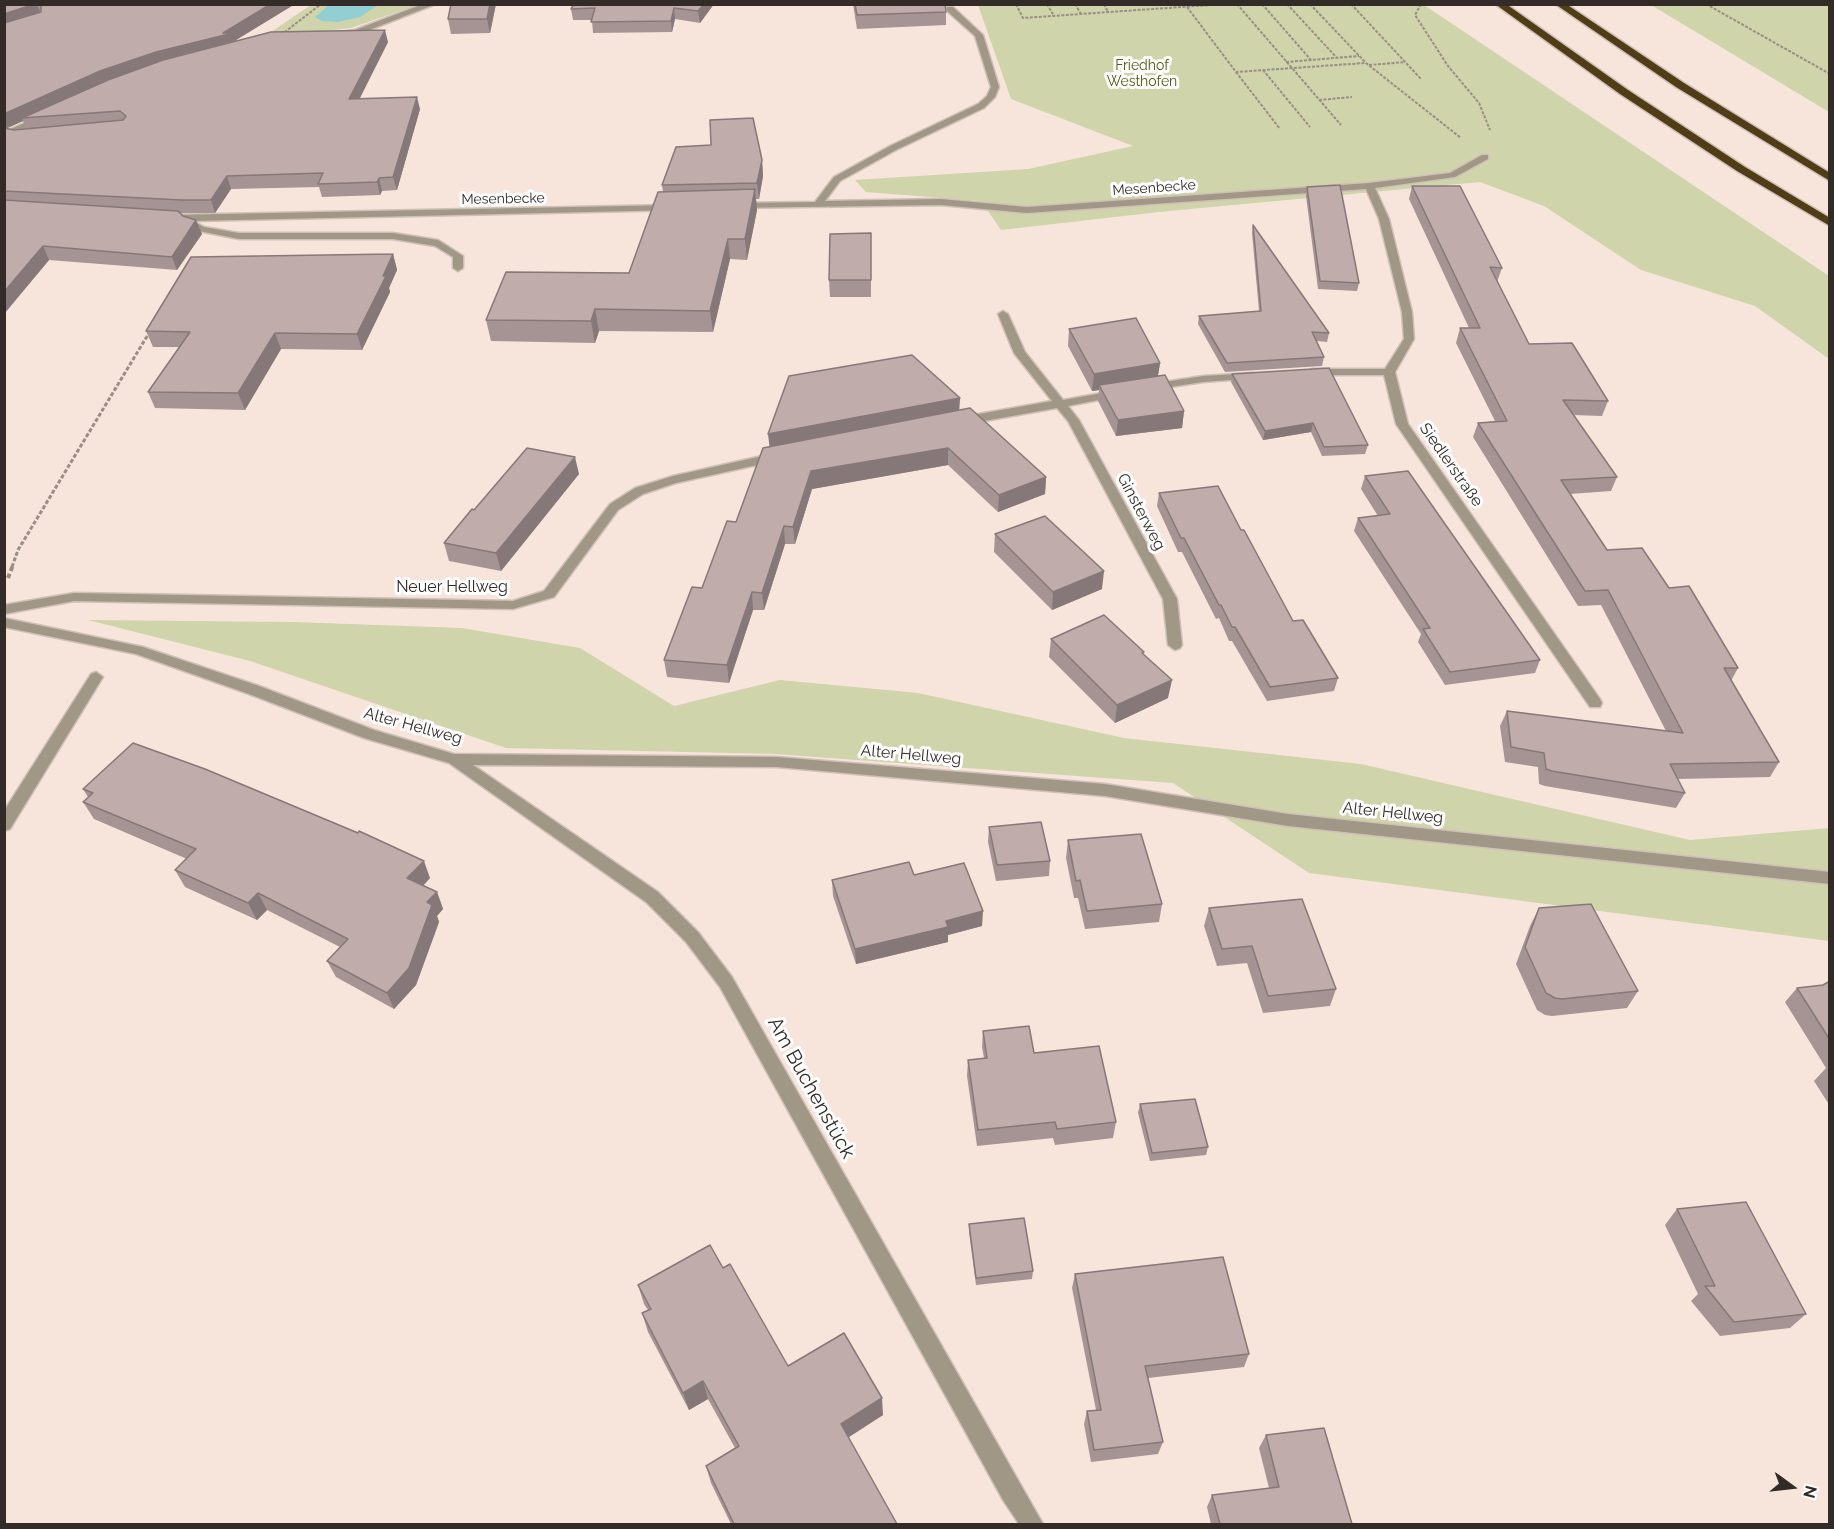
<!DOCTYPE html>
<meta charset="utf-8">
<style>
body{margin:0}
#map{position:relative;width:1834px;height:1529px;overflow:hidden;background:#f7e5dc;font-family:Raleway,sans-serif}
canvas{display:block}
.frame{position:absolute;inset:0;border:6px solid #322b27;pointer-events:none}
.north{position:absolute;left:1762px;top:1457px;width:60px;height:60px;-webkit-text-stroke:4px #fff;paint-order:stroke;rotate:105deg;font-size:16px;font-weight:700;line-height:24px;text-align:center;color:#322b27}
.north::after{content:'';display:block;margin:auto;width:21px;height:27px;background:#322b27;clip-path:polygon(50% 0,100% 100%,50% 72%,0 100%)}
</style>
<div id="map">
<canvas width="1834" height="1529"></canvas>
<div class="frame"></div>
<div class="north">N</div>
</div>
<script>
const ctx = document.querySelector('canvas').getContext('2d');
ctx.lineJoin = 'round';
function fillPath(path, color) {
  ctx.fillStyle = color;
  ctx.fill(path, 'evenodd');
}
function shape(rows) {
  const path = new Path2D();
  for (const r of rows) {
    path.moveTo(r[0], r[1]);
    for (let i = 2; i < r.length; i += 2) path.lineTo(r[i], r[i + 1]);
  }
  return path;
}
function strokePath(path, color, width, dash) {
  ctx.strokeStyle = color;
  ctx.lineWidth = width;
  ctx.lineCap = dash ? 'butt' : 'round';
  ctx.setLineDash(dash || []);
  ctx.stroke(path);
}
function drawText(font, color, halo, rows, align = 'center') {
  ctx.font = font + ' Raleway,sans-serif';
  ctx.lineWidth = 6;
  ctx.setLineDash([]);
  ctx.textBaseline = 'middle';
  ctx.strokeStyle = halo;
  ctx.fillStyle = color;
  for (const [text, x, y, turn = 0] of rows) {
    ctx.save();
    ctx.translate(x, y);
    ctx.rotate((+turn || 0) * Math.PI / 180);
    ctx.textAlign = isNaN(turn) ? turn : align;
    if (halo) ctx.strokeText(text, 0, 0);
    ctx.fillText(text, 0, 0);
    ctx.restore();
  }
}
fillPath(shape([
 [311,5,417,5,351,28,262,38],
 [978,5,1424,5,1829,276,1829,359,1755,306,1641,270,1544,206,1480,182,1159,212,1001,230,981,201,866,192,855,180,1028,169,1133,146,1011,99],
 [1651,5,1829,5,1829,112],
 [88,620,294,622,462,628,580,648,674,706,780,680,918,693,1124,738,1361,764,1690,840,1829,828,1829,941,1309,873,1173,783,774,754,506,748,250,661]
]), '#d0d4ab');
fillPath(shape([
 [329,5,329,4,378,5,360,17,338,22,322,21,315,17]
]), '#93ced2');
const minor = shape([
 [423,4,436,4,359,34,341,35,337,33,355,30,423,4],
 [947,7,953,7,983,35,999,87,995,97,984,108,896,150,840,181,825,201,941,199,1027,207,1369,183,1450,173,1482,155,1488,155,1488,159,1455,177,1375,188,1389,219,1412,312,1414,339,1395,372,1408,424,1600,699,1602,703,1600,707,1590,707,1396,424,1384,375,1312,375,1306,372,1312,369,1385,369,1404,339,1402,312,1379,219,1366,189,1027,213,941,205,733,208,733,204,736,203,815,202,834,177,890,146,978,104,987,96,991,87,975,36,947,11,947,7],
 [40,116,47,118,4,139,4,132,40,116],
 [673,205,678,208,676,210,193,221,204,227,239,233,393,233,438,240,463,256,463,268,458,271,453,268,453,257,435,246,393,239,239,239,199,231,189,227,183,221,172,221,167,218,172,215,673,205],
 [1003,311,1008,314,1025,352,1063,400,1119,390,1125,393,1119,396,1068,406,1079,420,1177,599,1182,645,1180,648,1175,650,1168,645,1163,599,1068,421,1057,408,962,425,956,421,962,417,1052,401,1014,353,998,314,1003,311],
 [1253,373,1259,376,1257,378,1203,382,1151,390,1145,387,1151,384,1203,376,1253,373],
 [780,452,786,456,784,459,676,483,643,494,618,510,554,597,513,609,74,601,4,614,4,605,74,593,513,601,544,591,610,504,635,488,673,476,780,452],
 [4,618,143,647,259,686,374,730,454,754,777,757,1105,784,1288,814,1830,872,1830,884,1288,826,1105,796,777,767,473,765,658,892,698,932,732,977,1043,1524,1019,1524,1003,1500,720,987,686,942,646,902,449,763,364,738,249,694,136,654,4,627,4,618],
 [96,672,103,677,10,829,4,831,4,811,91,674,96,672]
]);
const highway = shape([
 [1495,4,1506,4,1628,90,1745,167,1830,218,1830,226,1737,171,1620,94,1495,4],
 [1555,4,1566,4,1684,83,1830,173,1830,181,1676,87,1555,4]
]);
strokePath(minor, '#d0c0b8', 3);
strokePath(highway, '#d0c0b8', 3);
strokePath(shape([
 [1016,4,1023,18,1225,4],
 [1047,4,1054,16],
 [1075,4,1081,14],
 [1104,4,1108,12],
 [1237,4,1341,125],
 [1262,4,1311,60],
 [1287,4,1337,58],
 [1310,4,1366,63,1461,138],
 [1351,4,1421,79],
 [1421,4,1415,15,1448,66,1479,103,1490,130],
 [1706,4,1830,74],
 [1187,7,1236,72,1365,63],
 [281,35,321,4],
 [1286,62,1359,56],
 [1369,65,1405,62],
 [1263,70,1310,127],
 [1236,72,1280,129],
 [1319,100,1352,97]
]), '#998d86', 2, [3, 1.5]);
strokePath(shape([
 [12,567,18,550,149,333]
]), '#998d86', 3, [4, 2]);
strokePath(shape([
 [8,578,13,565]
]), '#998d86', 4, [4.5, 3]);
fillPath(minor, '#a19786');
fillPath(highway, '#503c16');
fillPath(shape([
 [4,4,295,4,236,40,236,41,388,42,359,99,420,109,397,190,382,191,380,195,322,197,319,187,231,189,215,213,181,213,202,234,177,270,49,260,4,314],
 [23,121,27,129,14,130,6,129],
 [451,4,496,4,490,33,451,34,448,19],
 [574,4,714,4,700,23,675,19,672,32,593,33,592,20,573,20,571,9],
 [853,4,945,4,946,12,946,25,857,29],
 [762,160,763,176,759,199,756,199,757,210,747,260,730,259,713,332,599,331,595,343,491,341,486,320,629,273,663,192,662,185],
 [1412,186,1502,268,1497,282,1529,344,1608,401,1602,416,1573,415,1617,477,1611,491,1570,494,1607,550,1669,588,1738,668,1731,681,1779,762,1770,777,1677,779,1685,793,1676,808,1545,786,1539,784,1538,767,1505,762,1500,726,1507,711,1666,731,1601,605,1578,606,1473,437,1478,423,1495,421,1456,343,1460,328,1469,328,1409,199],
 [1307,187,1359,283,1357,291,1318,289,1306,196],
 [1253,225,1329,333,1327,342,1317,341,1324,357,1322,366,1225,372,1198,324,1199,316,1259,311,1252,233],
 [871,233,871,297,830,297,829,280],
 [393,254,397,270,389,288,390,292,362,350,281,349,245,410,155,408,148,392,179,347,153,347,146,331],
 [1069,329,1160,363,1158,376,1184,411,1182,428,1116,436,1098,401,1099,390,1092,391,1068,346],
 [1232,374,1368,445,1365,454,1322,456,1311,432,1263,440,1231,382],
 [959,410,1046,477,1045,494,998,512,948,465,812,489,795,544,785,544,764,610,753,610,729,683,667,677,664,660,736,522],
 [579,474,501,571,449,561,444,543,474,510],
 [1365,476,1540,660,1535,673,1445,685,1418,642,1421,634,1354,531,1358,518,1378,516,1361,489],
 [1159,493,1241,530,1293,621,1338,678,1334,691,1267,701,1232,641,1229,641,1219,618,1216,619,1182,552,1178,552,1157,506],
 [995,534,1102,589,1052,610,994,552],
 [1051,639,1143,654,1168,698,1115,723,1049,657],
 [83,789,430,878,423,886,437,892,443,909,437,916,439,922,416,985,394,1009,336,977,327,961,340,947,267,910,257,920,185,887,175,870,187,859,94,819,83,802,88,797],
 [989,827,1050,861,1049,876,996,881,988,842],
 [1068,840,1162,904,1159,922,1085,929,1078,898,1074,898,1066,858],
 [914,875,982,926,948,935,948,942,856,964,833,896,832,880],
 [1209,908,1336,989,1330,1006,1263,1013,1247,963,1217,966,1204,926],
 [1539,908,1638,991,1627,1008,1552,1016,1545,1015,1537,1010,1516,964,1530,926],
 [1830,981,1830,1106,1814,1081,1826,1068,1785,1002,1797,988,1823,985],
 [983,1031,1034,1053,1116,1122,1113,1138,1055,1145,1053,1138,977,1146,967,1076,968,1060,984,1058,982,1047],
 [1140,1104,1208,1147,1206,1155,1150,1161,1138,1113],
 [1677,1209,1806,1314,1790,1328,1720,1336,1691,1301,1698,1294,1665,1225],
 [969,1224,1033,1271,1032,1279,976,1285,969,1232],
 [723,1268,788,1366,883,1415,848,1437,897,1524,731,1524,711,1483,706,1466,735,1448,708,1399,689,1410,648,1332,642,1313,648,1310,644,1304,638,1285],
 [1075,1274,1249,1354,1244,1367,1148,1378,1163,1442,1158,1454,1091,1462,1084,1424,1087,1411,1096,1410,1072,1288],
 [1266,1435,1352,1524,1211,1524,1207,1507,1212,1495,1269,1488,1259,1448]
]), '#a59493');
fillPath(shape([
 [35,4,37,4,42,16,4,27,4,14],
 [271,4,295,4,236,40,237,45,22,118,23,121,4,129,4,114,100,71,156,52,223,33],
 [490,4,496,4,490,33,487,19],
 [704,4,714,4,700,23,698,11],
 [674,8,675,19,672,32,671,21],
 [385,30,388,42,353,112,349,99],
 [417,97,420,109,397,190,393,177],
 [762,160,763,176,759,199,757,183],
 [227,176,231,189,215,213,211,200],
 [379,178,382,191,380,195,377,182],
 [755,189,757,210,747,260,745,239],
 [196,220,202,234,177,270,172,257],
 [728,239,730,259,713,332,710,311],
 [43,246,49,260,4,314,4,292],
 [393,254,397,270,389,288,390,292,362,350,357,334],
 [595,309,599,331,595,343,591,321],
 [275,333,281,349,245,410,238,393],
 [1160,363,1157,381,1099,385,1099,390,1092,391,1094,374],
 [960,398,959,415,770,451,768,434],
 [1184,411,1182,428,1116,436,1118,420],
 [1313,423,1311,432,1263,440,1265,431],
 [948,448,948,465,812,489,795,544,793,527,811,471],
 [575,457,579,474,501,571,496,553],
 [1046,477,1045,494,998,512,999,495],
 [784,526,785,544,764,610,762,593],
 [1104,571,1102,589,1052,610,1053,592],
 [752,592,753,610,729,683,727,665],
 [1172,680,1168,698,1115,723,1117,705],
 [424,861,430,878,414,895,407,878],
 [437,892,443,909,437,916,439,922,416,985,394,1009,387,993,427,902],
 [258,893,267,910,257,920,248,903],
 [983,911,982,926,948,935,948,942,856,964,855,949,946,921],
 [703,1381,708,1399,689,1410,683,1393],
 [882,1398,883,1415,843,1441,841,1424]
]), '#867878');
const building = shape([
 [4,4,35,4,4,14,4,4],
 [41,4,271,4,223,33,233,33,156,52,100,71,4,114,4,23,41,12,41,4],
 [451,4,490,4,487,19,448,19,451,4],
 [574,4,704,4,698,11,674,8,671,21,591,22,595,8,571,9,574,4],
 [855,4,945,4,946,12,857,15,855,4],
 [385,30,349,99,417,97,393,177,379,178,377,182,318,184,323,173,227,176,211,200,182,200,4,191,4,128,14,130,123,120,126,116,120,111,22,118,108,80,163,60,271,32,385,30],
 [753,118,762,160,757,183,662,185,676,147,711,145,710,120,753,118],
 [1340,185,1359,283,1320,281,1307,187,1340,185],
 [1412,186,1460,186,1502,268,1490,267,1529,344,1572,343,1608,401,1563,400,1617,477,1561,480,1607,550,1642,548,1669,588,1689,586,1738,668,1724,668,1779,762,1670,764,1685,793,1552,771,1546,769,1544,753,1511,747,1507,711,1683,733,1608,590,1585,591,1478,423,1507,421,1460,328,1480,328,1412,186],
 [755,189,745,239,728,239,710,311,595,309,591,321,486,320,506,272,629,273,658,192,755,189],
 [4,200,178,211,183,216,196,220,172,257,43,246,4,292,4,200],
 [1253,225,1329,333,1312,332,1324,357,1227,363,1199,316,1261,311,1253,225],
 [871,233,871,280,829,280,830,234,871,233],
 [393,254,383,276,386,276,357,334,275,333,238,393,148,392,190,332,146,331,191,257,393,254],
 [1136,318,1160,363,1094,374,1069,329,1136,318],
 [912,355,960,398,768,434,789,376,912,355],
 [1329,368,1368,445,1324,447,1313,423,1265,431,1232,374,1329,368],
 [1165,375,1184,411,1118,420,1099,385,1165,375],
 [970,408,1046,477,999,495,948,448,811,471,793,527,784,526,762,593,752,592,727,665,664,660,692,587,702,588,727,521,736,522,763,448,970,408],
 [527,448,575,457,496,553,444,543,472,509,474,510,527,448],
 [1408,471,1540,660,1450,672,1423,629,1430,628,1358,518,1390,514,1365,476,1408,471],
 [1218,486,1241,530,1244,530,1293,621,1303,620,1338,678,1270,687,1235,627,1232,627,1221,605,1219,605,1184,538,1181,538,1159,493,1218,486],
 [1045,516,1104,571,1053,592,995,534,1045,516],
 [1104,615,1144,652,1142,653,1172,680,1117,705,1051,639,1104,615],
 [133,743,205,769,358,833,359,831,424,861,407,878,437,892,427,902,432,905,409,968,387,993,327,961,348,939,258,893,248,903,175,870,196,849,83,802,93,793,83,789,133,743],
 [1041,822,1050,861,997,865,989,827,1041,822],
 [1141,834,1162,904,1087,911,1080,880,1076,881,1068,840,1141,834],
 [909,862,914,875,964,863,983,911,946,921,948,927,855,949,832,880,909,862],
 [1302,899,1336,989,1268,996,1252,946,1222,949,1209,908,1302,899],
 [1591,904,1638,991,1562,999,1555,998,1546,993,1525,947,1539,908,1591,904],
 [1830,981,1830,1040,1797,988,1823,985,1830,981],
 [1029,1026,1034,1053,1099,1046,1116,1122,1057,1129,1055,1122,978,1130,968,1060,987,1058,983,1031,1029,1026],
 [1195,1099,1208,1147,1152,1153,1140,1104,1195,1099],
 [1746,1202,1806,1314,1734,1322,1705,1286,1715,1286,1677,1209,1746,1202],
 [1024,1218,1033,1271,976,1278,969,1224,1024,1218],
 [710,1245,723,1268,730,1264,788,1366,844,1333,882,1398,841,1424,897,1524,734,1524,706,1466,739,1446,703,1381,683,1393,642,1313,651,1309,638,1285,710,1245],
 [1223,1257,1249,1354,1145,1366,1163,1442,1094,1450,1087,1411,1101,1410,1075,1274,1223,1257],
 [1324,1428,1352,1524,1220,1524,1212,1495,1279,1487,1266,1435,1324,1428]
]);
fillPath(building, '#c0acab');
strokePath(building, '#867878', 1.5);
drawText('14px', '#565911', '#fff', [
 ["Friedhof",1142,66],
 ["Westhofen",1142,82]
]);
drawText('14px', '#322b27', '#fff', [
 ["Mesenbecke",1154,188,-4],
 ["Mesenbecke",503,199,-1]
]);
drawText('16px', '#322b27', '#fff', [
 ["Siedlerstraße",1451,465,55],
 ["Ginsterweg",1141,512,62],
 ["Neuer Hellweg",452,587],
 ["Alter Hellweg",413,726,15],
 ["Alter Hellweg",911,755,5],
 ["Alter Hellweg",1393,813,6]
]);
drawText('20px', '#322b27', '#fff', [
 ["Am Buchenstück",811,1088,61]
]);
</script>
